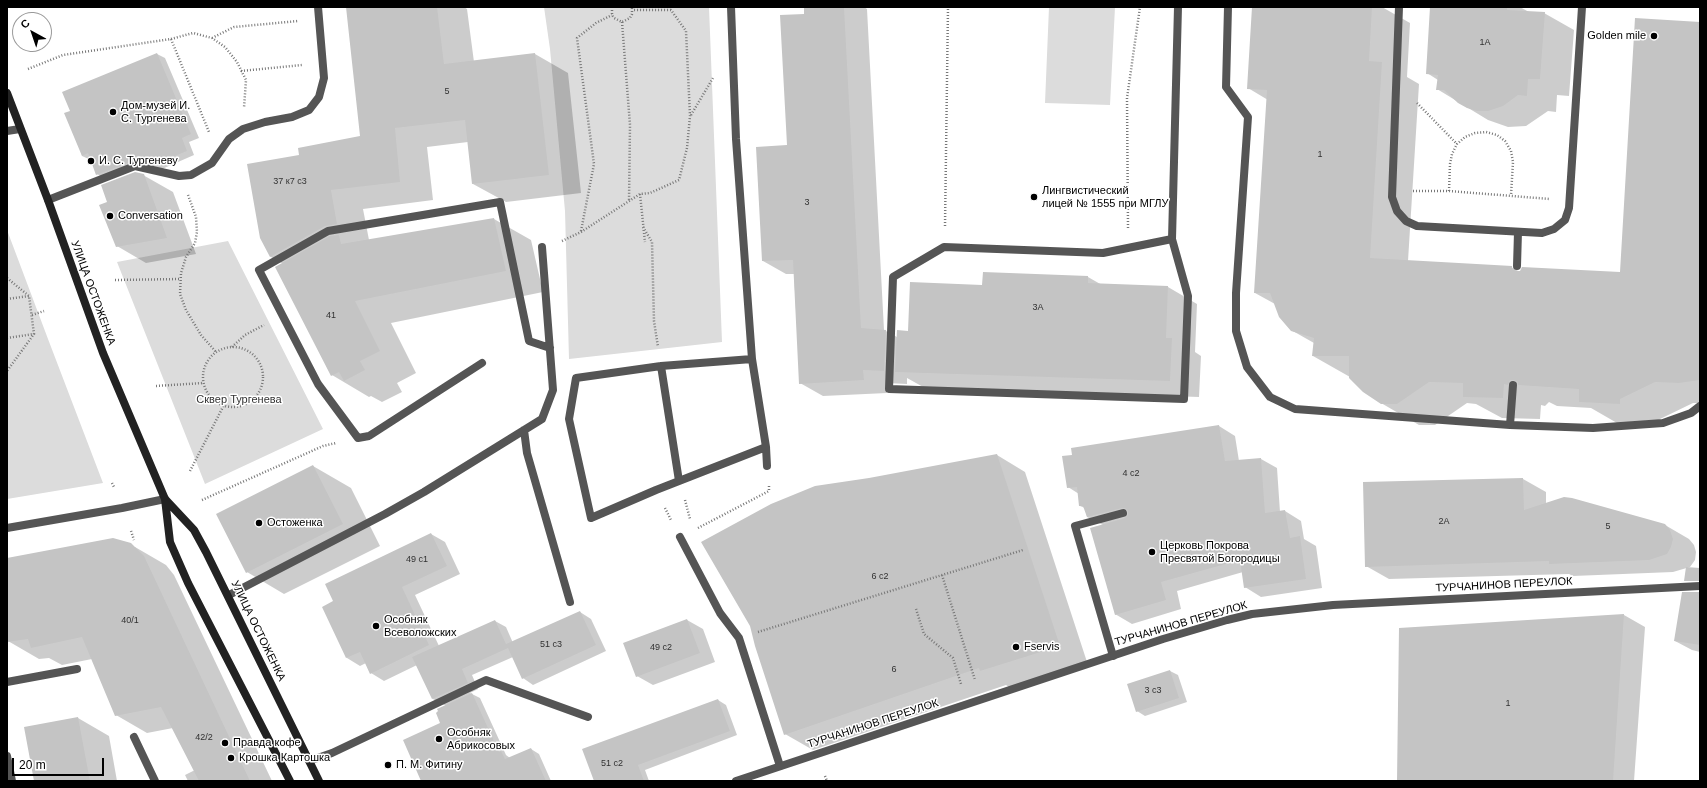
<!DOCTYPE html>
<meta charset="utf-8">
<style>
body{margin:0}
#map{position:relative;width:1707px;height:788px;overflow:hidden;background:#fff;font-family:Helvetica,sans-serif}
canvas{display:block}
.frame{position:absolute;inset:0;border:8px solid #000;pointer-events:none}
.north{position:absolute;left:12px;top:12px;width:40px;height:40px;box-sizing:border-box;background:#fff;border:1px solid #999;border-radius:50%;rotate:320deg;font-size:11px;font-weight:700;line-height:16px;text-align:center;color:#000}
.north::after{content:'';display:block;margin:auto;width:14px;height:18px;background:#000;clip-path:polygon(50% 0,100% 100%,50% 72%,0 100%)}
.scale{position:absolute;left:12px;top:758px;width:92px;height:18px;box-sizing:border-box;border:2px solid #000;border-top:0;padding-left:5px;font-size:12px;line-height:14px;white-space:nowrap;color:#000;-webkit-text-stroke:3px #fff;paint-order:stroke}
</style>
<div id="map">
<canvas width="1707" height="788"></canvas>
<div class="frame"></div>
<div class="north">С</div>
<div class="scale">20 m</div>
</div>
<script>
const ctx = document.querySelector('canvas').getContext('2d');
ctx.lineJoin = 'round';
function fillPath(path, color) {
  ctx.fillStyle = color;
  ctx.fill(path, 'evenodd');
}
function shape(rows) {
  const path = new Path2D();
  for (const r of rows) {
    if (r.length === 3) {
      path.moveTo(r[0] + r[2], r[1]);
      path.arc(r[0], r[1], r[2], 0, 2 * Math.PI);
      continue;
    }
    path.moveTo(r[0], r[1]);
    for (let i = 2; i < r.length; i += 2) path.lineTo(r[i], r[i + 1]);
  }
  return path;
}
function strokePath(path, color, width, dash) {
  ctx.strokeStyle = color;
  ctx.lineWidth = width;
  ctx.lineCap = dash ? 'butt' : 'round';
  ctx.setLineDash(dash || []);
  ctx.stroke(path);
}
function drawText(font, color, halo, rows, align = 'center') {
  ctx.font = font + ' Helvetica,sans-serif';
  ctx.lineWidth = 3;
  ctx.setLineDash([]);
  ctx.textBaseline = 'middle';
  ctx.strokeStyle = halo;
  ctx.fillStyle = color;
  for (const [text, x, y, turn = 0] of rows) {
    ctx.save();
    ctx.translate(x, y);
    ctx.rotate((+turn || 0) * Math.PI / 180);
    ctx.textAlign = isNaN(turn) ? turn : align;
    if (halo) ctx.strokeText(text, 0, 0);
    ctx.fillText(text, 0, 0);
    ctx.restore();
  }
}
fillPath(shape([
 [544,7,709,7,722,342,569,359,565,211,550,49],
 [1049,7,1115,7,1110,105,1045,103],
 [7,230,48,339,103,483,7,499],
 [228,241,323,429,205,484,117,262]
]), '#dcdcdc');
fillPath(shape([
 [347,7,464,7,467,9,474,62,535,54,568,73,581,193,506,202,473,184,468,142,427,147,433,200,363,209,369,240,494,219,531,240,543,292,391,323,416,373,397,383,402,392,382,402,371,396,369,397,332,375,283,264,271,257,261,237,300,155,361,137],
 [805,7,864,7,867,9,884,330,897,337,909,332,983,286,1088,277,1102,285,1168,287,1197,304,1195,352,1201,356,1199,397,925,388,907,378,907,384,886,383,887,393,823,396,800,383,794,274,786,274,763,261,788,146,805,15],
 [1253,7,1382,7,1410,23,1407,77,1419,84,1408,261,1511,267,1520,272,1621,273,1700,23,1700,403,1693,403,1658,420,1617,423,1591,408,1557,406,1549,402,1545,406,1541,405,1540,419,1502,418,1476,404,1467,403,1435,425,1419,425,1381,403,1350,377,1313,356,1314,343,1291,330,1275,304,1255,293,1268,100,1248,88],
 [1431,7,1520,7,1529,12,1544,13,1574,30,1569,96,1557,95,1556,112,1548,111,1526,126,1508,127,1488,120,1437,89,1438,80,1427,73],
 [157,54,165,58,199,138,189,142,194,155,162,169,142,165,105,179,97,174,91,160,82,156,72,112,64,92],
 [143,175,173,192,196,254,146,263,117,246,108,202],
 [1219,426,1235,436,1239,461,1261,459,1277,468,1280,512,1285,511,1301,521,1304,539,1316,546,1322,588,1261,597,1245,587,1243,572,1177,591,1181,609,1132,624,1115,614,1103,525,1087,517,1085,508,1080,506,1079,494,1068,487],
 [997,455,1025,472,1087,662,1009,687,1006,685,813,750,785,734,869,479],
 [313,466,351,488,380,546,284,594,247,572],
 [1523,479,1546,492,1546,504,1665,525,1689,539,1694,545,1696,552,1695,560,1690,567,1673,572,1573,576,1569,574,1389,579,1366,566],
 [431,534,445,542,460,574,415,595,439,646,495,621,506,627,513,643,580,612,591,619,606,651,533,685,523,678,513,657,472,675,478,689,470,693,480,698,506,755,510,758,531,749,539,754,551,781,423,781,446,706,433,699,417,665,384,681,371,673,366,663,360,666,347,658,334,602],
 [135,547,166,565,174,575,272,781,188,781,185,775,195,770,173,728,147,733,116,715,92,659,62,665,49,658,39,659,8,641,7,559],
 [1700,610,1700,652,1692,650,1675,641],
 [1624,615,1645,627,1634,781,1398,781],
 [687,620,703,629,715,662,653,685,637,676],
 [1170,671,1178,675,1187,702,1145,716,1137,711],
 [718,700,726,705,737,735,645,770,649,781,595,781],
 [78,718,109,736,117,781,35,781]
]), '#0003');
fillPath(shape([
 [346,7,437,7,444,64,535,53,549,175,472,184,465,120,395,128,400,182,331,190,337,224,325,226,270,257,260,238,247,164,299,155,298,148,360,136],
 [804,7,844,7,861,328,886,330,884,371,863,370,864,380,799,384,793,260,762,261,756,147,787,145,780,15,804,14],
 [1252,7,1372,7,1369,61,1382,62,1370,258,1512,266,1512,269,1516,271,1520,271,1522,267,1620,272,1635,18,1700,22,1700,380,1679,383,1655,382,1620,399,1620,404,1579,402,1579,389,1518,385,1518,382,1514,380,1510,380,1508,385,1504,384,1503,398,1463,397,1463,383,1429,382,1397,404,1381,404,1363,392,1349,378,1349,356,1312,356,1314,338,1291,331,1279,317,1270,293,1254,293,1267,90,1247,89],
 [1430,7,1507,7,1507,10,1545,12,1540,79,1528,79,1527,96,1518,95,1503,106,1488,111,1477,111,1467,108,1458,103,1444,90,1436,90,1438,75,1426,74],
 [157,53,191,134,182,138,187,151,153,165,133,161,96,175,88,153,82,156,64,113,70,111,62,92],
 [135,172,144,174,167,238,116,247,99,205,107,202,101,185],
 [494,218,506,271,355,301,380,351,360,361,365,370,344,381,339,372,331,376,275,267,330,236,339,235,341,244],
 [983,272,1088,276,1088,283,1168,286,1166,338,1172,338,1170,381,895,372,897,330,908,331,910,282,982,285],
 [1219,425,1225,461,1261,458,1265,513,1285,510,1290,538,1300,536,1306,579,1244,588,1240,560,1161,582,1166,600,1115,615,1090,528,1125,518,1128,515,1128,511,1125,508,1122,508,1087,517,1083,506,1079,506,1077,487,1067,488,1062,456,1072,455,1071,448],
 [997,454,1060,646,980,671,979,668,784,735,755,646,750,626,701,542,771,504,815,486,869,478],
 [313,465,343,524,246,573,216,514],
 [1523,478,1524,510,1564,497,1572,498,1665,524,1670,530,1673,539,1671,547,1667,554,1649,560,1549,564,1549,561,1365,567,1363,482],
 [431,533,447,566,402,587,429,645,370,674,360,652,346,658,322,607,333,601,325,584],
 [113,538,131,543,144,556,250,781,199,781,161,707,115,716,82,637,31,648,28,639,7,642,7,558],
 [1686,567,1700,568,1700,581,1684,581],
 [1682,592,1700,592,1700,645,1674,641],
 [580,611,596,645,522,679,508,648,462,669,468,683,432,699,412,657,495,620,506,644],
 [1624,614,1613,781,1397,781,1399,628],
 [687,619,700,653,636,677,623,643],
 [1170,670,1179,698,1136,712,1127,684],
 [472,693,499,752,501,751,505,759,531,748,546,781,421,781,403,740,440,723,436,713,438,711,437,709],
 [718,699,730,731,638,765,644,781,594,781,582,749],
 [78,717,90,781,34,781,24,727]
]), '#c4c4c4');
strokePath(shape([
 [612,7,612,15,614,18,622,22,630,18,632,14,632,7],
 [622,22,630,125,629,201],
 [212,38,234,27,298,21],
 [171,39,193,33,212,38,225,47,237,62,246,80,244,108],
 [28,69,63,55,171,39,209,132],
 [241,71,302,65],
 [1417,103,1457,144],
 [691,115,713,78],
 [1413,191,1449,191,1450,164,1452,154,1457,144,1465,137,1475,133,1486,132,1497,135,1505,141,1511,151,1513,162,1511,195],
 [1449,191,1550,199],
 [640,194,645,242],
 [188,195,196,217,197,232,195,243,186,257,181,273,180,294,186,310,201,335,216,352],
 [945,226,948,7],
 [643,227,652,242,654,321,658,347],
 [1128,228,1127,98,1140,7],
 [581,231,594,164,577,38,596,23,612,15],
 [562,241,581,232,640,194,650,193,679,180,687,148,690,116,686,31,671,10,633,10],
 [7,278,29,296,34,334,7,371],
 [115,280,181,279],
 [7,299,29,296],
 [32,315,44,311],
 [7,338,34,334],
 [232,347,245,335,264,325],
 [233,377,30],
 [156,386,203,383],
 [190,471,224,405],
 [112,483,114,487],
 [202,500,323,446,336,443],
 [685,500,690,519],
 [665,508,671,520],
 [698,528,769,491,769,485],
 [131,531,134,540],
 [942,575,975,680],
 [916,609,924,634,953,658,961,684],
 [758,632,1023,550],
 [825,776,827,781]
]), '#777', 2.5, [1, 2]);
strokePath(shape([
 [731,7,736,139,752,359,766,447,767,466],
 [1228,7,1226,87,1248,117,1236,293,1236,331,1247,367,1270,397,1295,409,1510,425,1593,428,1663,423,1691,413,1700,406],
 [1399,7,1392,197,1397,211,1406,221,1417,226,1542,233,1554,229,1565,220,1569,208,1582,7],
 [48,200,135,166,179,176,191,175,212,163,229,139,243,129,265,122,292,117,309,110,319,97,324,78,318,7],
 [1172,239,1103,253,944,247,893,277,889,389,1184,399,1188,296,1172,239,1178,7],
 [1517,266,1518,232],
 [752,359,661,366,576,378,569,419,591,518,656,490,766,447],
 [482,363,369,436,358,438,318,384,259,270,328,231,500,202,529,341,550,348],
 [661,366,679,481],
 [1510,425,1513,385],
 [524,430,527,453,570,602],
 [680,537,720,613,739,638,780,766],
 [229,595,385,514,424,492,542,419,553,390,542,247],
 [1113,656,1075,526,1123,513],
 [7,682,77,669],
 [134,737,155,781],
 [7,756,12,781],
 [309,761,332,753,486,680,588,717]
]), '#555', 8);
strokePath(shape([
 [7,131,20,129],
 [7,528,122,508,165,499],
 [736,781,1163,639,1227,620,1252,614,1333,605,1700,586]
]), '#555', 8);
strokePath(shape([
 [7,93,48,200,103,353,165,499,170,542,188,583,290,781],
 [165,499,194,530,206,552,319,781]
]), '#222', 8);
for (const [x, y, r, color] of [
 [1654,36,4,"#000"],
 [113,112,4,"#000"],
 [91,161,4,"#000"],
 [1034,197,4,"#000"],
 [110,216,4,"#000"],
 [259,523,4,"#000"],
 [1152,552,4,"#000"],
 [376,626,4,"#000"],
 [1016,647,4,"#000"],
 [439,739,4,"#000"],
 [225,743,4,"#000"],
 [231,758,4,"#000"],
 [388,765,4,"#000"]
]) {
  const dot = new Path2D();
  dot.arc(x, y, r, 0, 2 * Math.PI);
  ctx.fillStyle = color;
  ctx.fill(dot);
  strokePath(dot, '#fff', 1.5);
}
drawText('9px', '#313131', null, [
 ["1А",1485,43],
 ["5",447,92],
 ["1",1320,155],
 ["37 к7 с3",290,182],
 ["3",807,203],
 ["3А",1038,308],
 ["41",331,316],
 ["4 с2",1131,474],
 ["2А",1444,522],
 ["5",1608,527],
 ["49 с1",417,560],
 ["6 с2",880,577],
 ["40/1",130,621],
 ["51 с3",551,645],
 ["49 с2",661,648],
 ["6",894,670],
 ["3 с3",1153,691],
 ["1",1508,704],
 ["42/2",204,738],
 ["51 с2",612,764]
]);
drawText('11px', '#000', '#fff', [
 ["Golden mile",1646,36,"right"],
 ["Дом-музей И.",121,106],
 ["С. Тургенева",121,119],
 ["И. С. Тургеневу",99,161],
 ["Лингвистический",1042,191],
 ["лицей № 1555 при МГЛУ",1042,204],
 ["Conversation",118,216],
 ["Остоженка",267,523],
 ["Церковь Покрова",1160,546],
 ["Пресвятой Богородицы",1160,559],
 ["Особняк",384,620],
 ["Всеволожских",384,633],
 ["Fservis",1024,647],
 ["Особняк",447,733],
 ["Абрикосовых",447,746],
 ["Правда кофе",233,743],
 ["Крошка Картошка",239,758],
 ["П. М. Фитину",396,765]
], 'left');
drawText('11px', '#000', '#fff', [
 ["УЛИЦА ОСТОЖЕНКА",93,293,70],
 ["ТУРЧАНИНОВ ПЕРЕУЛОК",1504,585,-3],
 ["ТУРЧАНИНОВ ПЕРЕУЛОК",1181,624,-16],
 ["УЛИЦА ОСТОЖЕНКА",258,631,64],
 ["ТУРЧАНИНОВ ПЕРЕУЛОК",873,724,-18]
]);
drawText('11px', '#333', '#fff', [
 ["Сквер Тургенева",239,400]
]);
</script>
